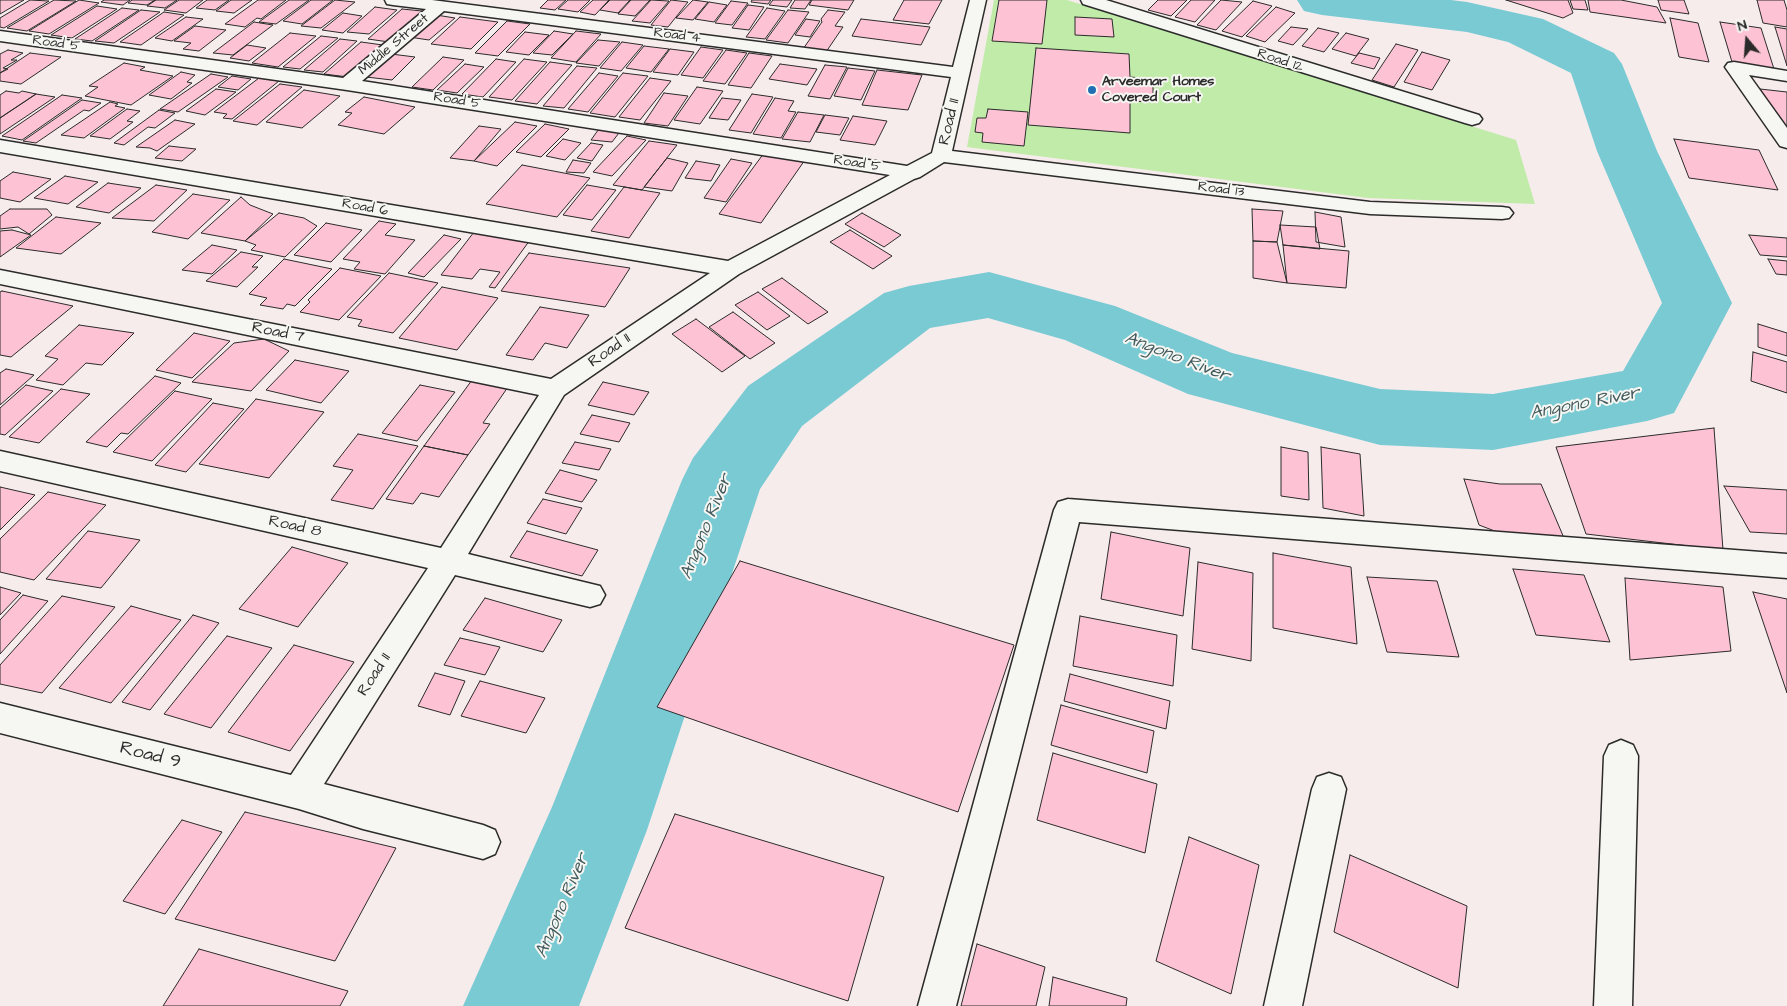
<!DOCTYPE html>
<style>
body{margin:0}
#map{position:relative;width:1787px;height:1006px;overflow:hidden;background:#f7ecec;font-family:"Architects Daughter",sans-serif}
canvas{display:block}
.north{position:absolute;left:1722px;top:15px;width:50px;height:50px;-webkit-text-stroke:4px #f6f6f2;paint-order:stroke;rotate:342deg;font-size:14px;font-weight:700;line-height:20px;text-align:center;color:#2b2b2b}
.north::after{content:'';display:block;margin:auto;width:18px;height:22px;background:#2b2b2b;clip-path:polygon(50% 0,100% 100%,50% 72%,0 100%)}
</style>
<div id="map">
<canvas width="1787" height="1006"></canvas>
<div class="north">N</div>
</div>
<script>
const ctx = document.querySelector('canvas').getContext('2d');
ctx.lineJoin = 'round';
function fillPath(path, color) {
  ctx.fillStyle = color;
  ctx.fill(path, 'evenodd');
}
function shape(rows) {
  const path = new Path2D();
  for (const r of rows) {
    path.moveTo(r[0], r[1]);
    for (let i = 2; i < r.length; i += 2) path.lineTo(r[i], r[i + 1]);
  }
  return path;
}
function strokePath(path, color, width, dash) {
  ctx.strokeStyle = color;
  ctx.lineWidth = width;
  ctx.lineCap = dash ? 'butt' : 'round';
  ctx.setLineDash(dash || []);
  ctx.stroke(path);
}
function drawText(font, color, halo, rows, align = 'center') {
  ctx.font = font + ' "Architects Daughter",sans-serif';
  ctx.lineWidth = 4;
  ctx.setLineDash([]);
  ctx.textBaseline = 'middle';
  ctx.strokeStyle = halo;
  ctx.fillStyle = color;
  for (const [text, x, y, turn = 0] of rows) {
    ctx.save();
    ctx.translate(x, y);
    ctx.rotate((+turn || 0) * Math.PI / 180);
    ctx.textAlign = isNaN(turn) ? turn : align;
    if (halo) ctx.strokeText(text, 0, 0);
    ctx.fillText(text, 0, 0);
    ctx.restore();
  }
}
fillPath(shape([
 [994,0,1067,0,1516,140,1535,204,1368,198,967,147]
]), '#c0eba8');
fillPath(shape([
 [1297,0,1451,0,1467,2,1543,19,1614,53,1622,64,1657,151,1732,303,1674,413,1647,421,1493,450,1380,445,1188,394,1065,340,988,318,930,328,802,426,760,489,647,830,579,1006,463,1006,552,807,682,480,693,458,748,386,884,293,909,286,989,272,1115,306,1232,353,1380,389,1493,394,1623,371,1662,303,1597,151,1571,73,1508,42,1467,32,1322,15,1304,11,1297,0]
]), '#7acad4');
const building = shape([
 [0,0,24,0,0,14,0,0],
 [30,0,49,1,4,28,0,27,0,18,30,0],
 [54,0,76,1,27,31,7,28,54,0],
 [79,0,99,3,49,34,29,31,79,0],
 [104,0,130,0,123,5,101,2,104,0],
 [132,0,155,0,147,5,128,3,132,0],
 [156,0,177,0,165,8,147,6,156,0],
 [179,0,203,0,186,13,164,10,179,0],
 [207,0,229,0,215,10,196,8,207,0],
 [231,0,252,0,234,13,216,11,231,0],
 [258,0,286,0,261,19,257,18,245,27,225,24,258,0],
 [289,0,309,0,276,24,259,22,289,0],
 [311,0,333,0,302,24,283,21,311,0],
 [335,0,355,2,321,28,301,26,335,0],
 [548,0,566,0,555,10,540,8,548,0],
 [568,0,590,0,578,12,558,9,568,0],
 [593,0,609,0,595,15,580,12,593,0],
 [610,0,630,0,618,13,600,10,610,0],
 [631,0,650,0,635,16,618,14,631,0],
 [651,0,669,1,650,23,632,21,651,0],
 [671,0,688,2,668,27,651,25,671,0],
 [693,0,708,2,693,20,676,18,693,0],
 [752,0,771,0,768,4,751,2,752,0],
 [773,0,792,0,787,7,769,5,773,0],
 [795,0,811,0,805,9,790,8,795,0],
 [812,0,854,0,848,10,809,5,812,0],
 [904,0,942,0,929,24,893,20,904,0],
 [999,0,1047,0,1042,44,992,41,999,0],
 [1158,0,1187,0,1171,16,1148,10,1158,0],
 [1191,0,1215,0,1195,22,1175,17,1191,0],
 [1221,0,1242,2,1216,30,1197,25,1221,0],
 [1506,0,1568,0,1573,13,1563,18,1506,0],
 [1570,0,1585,0,1588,10,1573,9,1570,0],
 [1588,0,1621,0,1657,7,1666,23,1590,12,1588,0],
 [1658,0,1684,0,1689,14,1661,10,1658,0],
 [1757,0,1784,0,1787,10,1787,27,1763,23,1757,0],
 [731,1,748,3,732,25,715,23,731,1],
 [1253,1,1272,6,1242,37,1222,31,1253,1],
 [709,2,727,5,714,22,695,19,709,2],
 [748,5,764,7,749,30,732,28,748,5],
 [97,6,117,9,72,38,51,35,97,6],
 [375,7,397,10,369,34,347,32,375,7],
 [1276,7,1295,13,1265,42,1246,36,1276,7],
 [122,8,139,10,92,41,75,39,122,8],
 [767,8,785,11,765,39,746,37,767,8],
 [402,9,422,11,389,42,368,39,402,9],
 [141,10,160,12,114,43,95,41,141,10],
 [788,10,809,12,788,43,766,40,788,10],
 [828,10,845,12,835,26,843,27,826,52,803,49,822,22,821,19,828,10],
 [164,12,184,15,141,45,120,42,164,12],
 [343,13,362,16,343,33,322,30,343,13],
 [436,15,455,18,429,40,409,37,436,15],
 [186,17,203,19,172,41,155,38,186,17],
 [460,17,498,22,471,49,431,44,460,17],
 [1075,17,1112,19,1114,37,1075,35,1075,17],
 [1670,18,1698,23,1709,62,1679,57,1670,18],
 [806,19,820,21,810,37,795,35,806,19],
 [861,19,930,27,921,45,852,36,861,19],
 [507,21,530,24,498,56,475,53,507,21],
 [254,22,273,25,233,55,213,53,254,22],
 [1720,22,1761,28,1774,69,1732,62,1720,22],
 [195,26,226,30,199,51,183,49,191,43,174,41,195,26],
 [1291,27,1308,29,1293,45,1278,41,1291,27],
 [1775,27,1787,29,1787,66,1775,27],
 [1318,28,1339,33,1324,52,1302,46,1318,28],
 [554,31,573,34,552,55,533,53,554,31],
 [576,31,601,34,576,62,551,58,576,31],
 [525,32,549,35,529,55,506,52,525,32],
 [290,33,316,36,278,67,252,63,290,33],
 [1346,33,1369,39,1356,56,1332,49,1346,33],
 [321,36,338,38,300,69,283,67,321,36],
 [340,39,357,41,323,72,304,70,340,39],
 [598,40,620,42,599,66,576,63,598,40],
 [361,42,383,45,348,77,324,74,361,42],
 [622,42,643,45,621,71,600,68,622,42],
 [1396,44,1418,50,1394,87,1372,80,1396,44],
 [247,45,266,48,249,61,230,58,247,45],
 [644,46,669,49,651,72,626,68,644,46],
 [701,47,723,50,703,78,681,75,701,47],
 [1036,48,1129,54,1130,77,1153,79,1153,102,1130,101,1130,133,1028,125,1036,48],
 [670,49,694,52,678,75,653,72,670,49],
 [8,50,23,53,11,60,17,60,3,68,8,69,0,73,0,54,8,50],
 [726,50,747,53,725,84,703,81,726,50],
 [1422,52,1450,60,1432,90,1404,82,1422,52],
 [30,53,61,57,21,84,0,81,0,73,30,53],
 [749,53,772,56,751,88,728,85,749,53],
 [1359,53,1380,58,1374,69,1351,63,1359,53],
 [391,54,415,57,392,80,366,77,391,54],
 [443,57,464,60,433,90,412,87,443,57],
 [496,59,516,62,483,97,462,94,496,59],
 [524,59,547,62,512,100,489,97,524,59],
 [550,62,572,65,537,104,515,101,550,62],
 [124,63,145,67,140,70,173,76,131,105,85,96,98,87,89,86,124,63],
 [465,64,484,67,457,93,437,90,465,64],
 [780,64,817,69,807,85,769,79,780,64],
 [825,65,847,67,830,99,808,96,825,65],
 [577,66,597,68,564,108,543,106,577,66],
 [848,68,875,71,861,100,834,96,848,68],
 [877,70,922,75,908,110,862,105,877,70],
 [181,72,195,75,187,82,192,83,171,99,149,95,181,72],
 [599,73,618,76,588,112,568,109,599,73],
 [623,73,648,76,615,117,590,113,623,73],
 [211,74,228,77,178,112,160,109,211,74],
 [232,76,251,79,238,90,218,87,232,76],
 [259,78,279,81,232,119,223,118,227,114,214,112,259,78],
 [650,78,671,81,640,120,619,117,650,78],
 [280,84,302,87,257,125,233,121,280,84],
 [697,87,723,91,700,124,674,120,697,87],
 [216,89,236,92,205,115,186,111,216,89],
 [1760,89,1787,92,1787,131,1760,89],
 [304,90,340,96,302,128,266,122,304,90],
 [6,91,19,93,22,91,36,94,0,118,0,95,6,91],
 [664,93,688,96,668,126,644,123,664,93],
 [36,94,55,97,0,134,0,118,36,94],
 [752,94,773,97,751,133,729,130,752,94],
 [62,95,82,98,22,140,2,136,62,95],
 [364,97,415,107,384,134,338,125,352,113,345,112,364,97],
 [722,98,741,100,728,120,709,118,722,98],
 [775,98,794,101,788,111,796,112,781,138,753,134,775,98],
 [82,100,101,103,89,111,84,110,36,143,23,141,82,100],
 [110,102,118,104,115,106,125,108,84,138,61,135,110,102],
 [127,109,140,111,127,121,133,122,110,139,90,136,127,109],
 [988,109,1028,112,1024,146,982,142,983,133,975,132,977,118,986,118,988,109],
 [159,110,175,113,155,128,148,127,124,145,114,143,159,110],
 [798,112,824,115,810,142,782,139,798,112],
 [825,115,849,118,840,135,816,132,825,115],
 [853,116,887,121,875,145,840,140,853,116],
 [175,120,195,124,157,151,150,148,136,147,175,120],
 [515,122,537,126,497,166,474,161,515,122],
 [545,124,569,129,541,157,516,152,545,124],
 [479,126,501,129,474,161,450,158,479,126],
 [601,126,622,129,612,142,591,140,601,126],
 [627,136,646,140,612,176,593,172,627,136],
 [563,139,581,143,565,160,546,156,563,139],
 [1674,139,1759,150,1778,190,1689,178,1674,139],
 [649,141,677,145,642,190,613,185,649,141],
 [591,143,603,145,592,161,577,158,591,143],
 [169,146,196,149,182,161,155,158,169,146],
 [767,149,807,157,761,223,719,214,767,149],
 [667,158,688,163,672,191,644,187,667,158],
 [731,159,752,163,726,202,704,198,731,159],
 [573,160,591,163,584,173,566,172,573,160],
 [696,161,720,165,711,181,685,178,696,161],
 [522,165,590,178,557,217,486,204,522,165],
 [13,172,51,179,20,202,0,198,0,181,13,172],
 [65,176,98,182,68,204,34,198,65,176],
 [108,183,141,188,109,213,76,207,108,183],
 [156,185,187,190,154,221,112,218,156,185],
 [587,185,616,190,592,220,563,215,587,185],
 [624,187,660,193,629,238,591,231,624,187],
 [193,194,230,200,188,239,152,232,193,194],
 [241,197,250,205,273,214,245,241,201,233,241,197],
 [10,209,47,209,52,215,29,234,18,227,0,229,0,216,10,209],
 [1252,209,1283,211,1277,242,1253,241,1252,209],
 [1315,212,1341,217,1345,247,1316,242,1315,212],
 [279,213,304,218,317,226,285,257,251,250,256,245,245,241,279,213],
 [862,213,901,235,884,247,845,224,862,213],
 [56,217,101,223,61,254,16,248,56,217],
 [379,221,396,224,385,235,415,240,385,274,354,269,360,262,343,259,379,221],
 [326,223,362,230,331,262,294,255,326,223],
 [1280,225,1316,227,1320,249,1283,245,1280,225],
 [12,230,31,235,0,257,0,231,12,230],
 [850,230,892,256,873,269,830,242,850,230],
 [474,232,530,240,495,288,489,287,500,272,480,269,472,279,441,275,474,232],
 [444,235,461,239,424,277,408,273,444,235],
 [1749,235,1787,238,1787,257,1760,255,1749,235],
 [1253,241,1277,242,1287,283,1253,278,1253,241],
 [212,245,237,250,212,274,182,270,212,245],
 [1283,245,1349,251,1346,288,1287,283,1283,245],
 [241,252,263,256,252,267,258,267,237,287,206,281,241,252],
 [529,253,630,268,605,307,501,291,529,253],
 [284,259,332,269,295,306,287,304,283,309,260,305,267,298,249,294,284,259],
 [1768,259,1787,261,1787,275,1776,274,1768,259],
 [340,268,381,276,339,320,300,312,310,302,308,300,340,268],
 [389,273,438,283,393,333,358,326,362,320,347,317,389,273],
 [782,278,828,312,808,324,762,289,782,278],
 [442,287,498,298,457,350,399,338,442,287],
 [2,291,73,306,11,357,0,355,0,292,2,291],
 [758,292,790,316,767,330,735,305,758,292],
 [540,307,589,315,567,348,545,343,533,360,506,355,540,307],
 [733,312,775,343,750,359,709,327,733,312],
 [696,319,745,356,722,372,672,334,696,319],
 [1758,324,1787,333,1787,356,1758,347,1758,324],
 [79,325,134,333,102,365,86,363,63,385,36,380,58,359,45,356,79,325],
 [194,333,230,341,192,378,156,370,194,333],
 [264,339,289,351,251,391,192,382,234,343,264,339],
 [1753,352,1787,362,1787,393,1751,381,1753,352],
 [295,360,349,371,321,403,266,390,295,360],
 [6,369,34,375,0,405,0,373,6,369],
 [155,376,181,383,128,434,121,433,107,447,86,442,155,376],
 [472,380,508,387,483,423,490,424,468,455,424,446,472,380],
 [603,382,649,392,634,415,588,405,603,382],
 [26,385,53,391,5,435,0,434,0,408,26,385],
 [420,385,455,392,417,441,382,433,420,385],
 [61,389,90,394,39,443,9,437,61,389],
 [175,391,212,399,152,461,113,452,175,391],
 [256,399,324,412,269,478,199,464,256,399],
 [213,403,244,409,186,472,155,465,213,403],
 [592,415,630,423,619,442,580,434,592,415],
 [1714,428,1723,550,1586,534,1556,447,1714,428],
 [358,434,418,446,373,509,331,500,353,470,333,466,358,434],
 [575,442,611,449,599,470,562,463,575,442],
 [424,446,468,455,439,497,421,493,413,504,386,499,424,446],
 [1281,447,1308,452,1309,500,1281,496,1281,447],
 [1321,447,1360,454,1364,516,1323,508,1321,447],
 [560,470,597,480,582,502,545,493,560,470],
 [1464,479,1500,484,1541,484,1564,538,1526,543,1479,525,1464,479],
 [1724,486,1787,490,1787,534,1750,532,1724,486],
 [0,487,35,495,0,530,0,487],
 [48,492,106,505,34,580,0,572,0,539,48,492],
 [543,499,582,508,566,534,527,523,543,499],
 [88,531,140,540,101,588,46,579,88,531],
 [527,531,598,550,582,576,510,557,527,531],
 [1111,532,1190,548,1183,616,1101,599,1111,532],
 [292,547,348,563,298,627,239,609,292,547],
 [1273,553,1351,567,1357,644,1273,628,1273,553],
 [740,561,1014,645,958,812,657,707,740,561],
 [1198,562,1253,573,1251,661,1192,649,1198,562],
 [1513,569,1584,575,1610,642,1536,635,1513,569],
 [1367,577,1437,581,1459,657,1387,652,1367,577],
 [1625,578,1723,587,1731,651,1630,660,1625,578],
 [0,587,21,593,0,615,0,587],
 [1753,592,1787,599,1787,693,1753,592],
 [23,595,48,601,0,654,0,620,23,595],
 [62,596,115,607,42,693,0,684,0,665,62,596],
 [485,598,562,620,543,652,463,630,485,598],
 [131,606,181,620,111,703,59,688,131,606],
 [193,615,219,623,150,710,122,702,193,615],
 [1080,616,1177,635,1173,686,1073,666,1080,616],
 [227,636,272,648,211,728,164,714,227,636],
 [460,638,500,647,485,675,444,665,460,638],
 [294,645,354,662,290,751,228,732,294,645],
 [435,673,465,681,450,715,418,706,435,673],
 [1070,674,1170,701,1166,729,1064,701,1070,674],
 [480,681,545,698,526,733,461,716,480,681],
 [1061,705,1154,731,1147,773,1051,745,1061,705],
 [1053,753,1157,784,1145,853,1037,820,1053,753],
 [245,812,396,848,335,961,175,919,245,812],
 [675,814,884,877,848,1001,625,928,675,814],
 [182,820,222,832,165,914,123,901,182,820],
 [1189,837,1259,865,1231,994,1156,961,1189,837],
 [1350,855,1467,906,1458,988,1334,932,1350,855],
 [977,944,1045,967,1036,1006,961,1006,977,944],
 [199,949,348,991,340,1006,163,1006,199,949],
 [1053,977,1127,998,1126,1006,1049,1006,1053,977]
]);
fillPath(building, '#fdc3d5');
strokePath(building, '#2b2b2b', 1);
const minor = shape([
 [385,0,432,0,953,67,970,0,986,0,952,151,1370,202,1502,207,1509,208,1513,213,1509,218,1502,219,1370,214,944,162,920,177,914,179,739,274,564,395,468,554,600,586,605,595,600,604,590,607,455,575,324,784,483,825,495,830,500,842,495,854,483,859,363,829,299,809,0,733,0,703,291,775,428,568,0,471,0,451,441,548,539,395,0,284,0,270,551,379,710,273,0,152,0,140,728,261,890,175,347,90,0,41,0,31,343,78,426,9,393,5,387,4,385,0],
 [444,11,951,77,932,153,907,166,362,81,444,11],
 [1081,0,1106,0,1479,115,1482,119,1479,123,1472,125,1465,123,1083,4,1081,0],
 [1734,62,1787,71,1787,81,1749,75,1787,128,1787,148,1780,146,1725,67,1728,63,1734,62],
 [1068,499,1787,554,1787,578,1079,522,956,1006,918,1006,1054,510,1058,502,1068,499],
 [1621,740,1633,745,1638,756,1632,1006,1594,1006,1604,756,1609,745,1621,740],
 [1329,773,1341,777,1346,789,1302,1006,1264,1006,1312,789,1317,777,1329,773]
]);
strokePath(minor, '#2b2b2b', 3);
fillPath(minor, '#f6f6f2');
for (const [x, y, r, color] of [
 [1092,90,5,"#1f6fb2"]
]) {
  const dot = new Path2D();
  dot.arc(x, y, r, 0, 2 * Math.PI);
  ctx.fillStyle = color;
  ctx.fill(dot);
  strokePath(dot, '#f6f6f2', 2);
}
drawText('14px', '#2b2b2b', '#f6f6f2', [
 ["Road 4",677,36,7],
 ["Road 5",56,44,8],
 ["Middle Street",394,45,-40],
 ["Road 12",1280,61,18],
 ["Road 5",457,101,9],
 ["Road 5",857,164,9],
 ["Road 13",1221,190,7],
 ["Road 6",365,208,10]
]);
drawText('bold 14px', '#2b2b2b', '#f6f6f2', [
 ["Arveemar Homes",1102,82],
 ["Covered Court",1102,98]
], 'left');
drawText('16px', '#2b2b2b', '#f6f6f2', [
 ["Road 11",950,122,-77],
 ["Road 7",278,333,11],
 ["Road 11",610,351,-35],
 ["Road 8",295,527,12],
 ["Road 11",375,675,-57]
]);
drawText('italic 18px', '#435b5e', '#f6f6f2', [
 ["Angono River",1177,358,21],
 ["Angono River",1585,404,-11],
 ["Angono River",707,527,-68],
 ["Angono River",563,906,-67]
]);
drawText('19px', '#2b2b2b', '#f6f6f2', [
 ["Road 9",150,756,14]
]);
</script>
